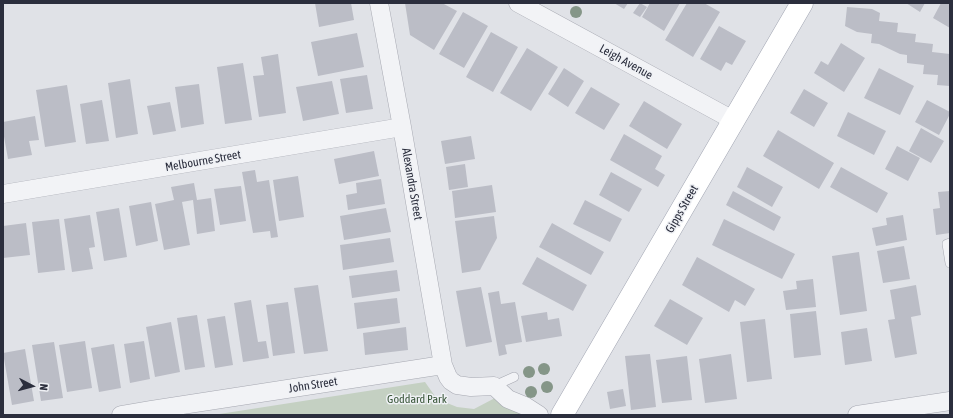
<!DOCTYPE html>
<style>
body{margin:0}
#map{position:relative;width:953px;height:418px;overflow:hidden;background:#e0e2e7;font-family:"Asap Condensed",sans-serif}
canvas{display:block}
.frame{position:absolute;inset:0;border:4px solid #2b2e3d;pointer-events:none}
.north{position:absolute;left:12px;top:366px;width:40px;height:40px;-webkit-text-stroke:3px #eff1f5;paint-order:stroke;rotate:96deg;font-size:11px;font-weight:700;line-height:16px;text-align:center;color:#2b2e3d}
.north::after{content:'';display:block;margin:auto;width:14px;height:18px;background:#2b2e3d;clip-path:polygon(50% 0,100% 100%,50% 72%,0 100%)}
</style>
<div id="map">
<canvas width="953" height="418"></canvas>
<div class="frame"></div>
<div class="north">N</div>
</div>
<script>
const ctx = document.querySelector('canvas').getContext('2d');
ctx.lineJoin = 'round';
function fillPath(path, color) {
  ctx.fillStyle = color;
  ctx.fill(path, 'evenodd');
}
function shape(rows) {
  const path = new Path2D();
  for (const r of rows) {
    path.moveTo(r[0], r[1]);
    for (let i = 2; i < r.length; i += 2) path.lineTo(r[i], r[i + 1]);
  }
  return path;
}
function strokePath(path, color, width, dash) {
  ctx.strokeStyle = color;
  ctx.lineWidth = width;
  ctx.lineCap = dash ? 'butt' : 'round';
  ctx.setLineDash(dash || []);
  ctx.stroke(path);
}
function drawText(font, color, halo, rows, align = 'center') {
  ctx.font = font + ' "Asap Condensed",sans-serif';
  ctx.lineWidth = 3;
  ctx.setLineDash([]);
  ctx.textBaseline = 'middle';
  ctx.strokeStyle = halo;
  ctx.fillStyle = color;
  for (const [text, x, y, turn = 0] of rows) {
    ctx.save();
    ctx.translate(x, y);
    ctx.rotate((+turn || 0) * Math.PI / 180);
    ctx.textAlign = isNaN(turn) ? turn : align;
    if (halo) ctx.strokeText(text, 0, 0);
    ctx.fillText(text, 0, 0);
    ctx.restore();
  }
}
fillPath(shape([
 [425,382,437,399,457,407,474,409,495,398,524,415,213,415]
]), '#c4d0c2');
fillPath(shape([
 [315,3,351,3,354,20,319,27],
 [405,3,442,3,457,11,434,50,410,35],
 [614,3,628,3,624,9],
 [640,3,647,7,640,17,633,13],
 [650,3,680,3,664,31,642,17],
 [687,3,704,3,720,12,693,57,665,40],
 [906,3,925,3,920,12],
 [941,3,950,3,950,28,933,18],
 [847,7,872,9,880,13,879,21,898,23,897,32,916,34,915,42,933,44,932,52,950,54,950,86,937,85,938,75,923,74,924,65,907,63,907,55,900,54,879,44,871,43,872,34,857,32,845,26],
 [463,12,488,26,464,68,439,54],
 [719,26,746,41,732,65,726,62,721,71,700,59],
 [491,32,518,47,493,92,466,77],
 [357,33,364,67,318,76,311,42],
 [841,43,865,58,844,92,814,73,821,61,828,65],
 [527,48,558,67,531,111,500,93],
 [278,54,286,113,259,117,253,76,264,75,261,57],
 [243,63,252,120,225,124,217,67],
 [564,68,584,81,568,107,548,94],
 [879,68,914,86,900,115,864,98],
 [367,75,373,109,346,113,340,79],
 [130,79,138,134,116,138,108,83],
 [332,81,339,114,303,121,296,87],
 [199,84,204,124,181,128,175,87],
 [67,85,76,142,45,147,36,90],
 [591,87,620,104,604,130,575,113],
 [804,89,828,103,814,127,790,113],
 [102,100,109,141,86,144,80,104],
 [927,100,950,112,950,114,939,135,915,122],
 [644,101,682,124,667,149,629,126],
 [170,102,176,131,153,135,147,106],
 [848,112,886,131,874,155,837,136],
 [35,116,39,140,29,141,32,155,8,159,3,131,3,122],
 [921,128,944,141,931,163,909,151],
 [778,130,834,163,819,189,763,156],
 [624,134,662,156,655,169,665,175,658,187,610,160],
 [471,136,475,159,445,164,441,141],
 [897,146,920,158,908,181,885,169],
 [374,151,379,176,339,184,334,159],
 [465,164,468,187,449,190,446,167],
 [747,167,783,187,772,207,737,187],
 [841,167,888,193,877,213,830,187],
 [255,170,257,182,269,180,278,237,271,238,270,231,253,233,242,172],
 [611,172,642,189,629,212,599,195],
 [298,176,304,217,279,221,273,180],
 [381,179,385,204,348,210,346,195,357,193,356,183],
 [194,183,197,200,211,198,215,231,197,234,193,200,182,202,190,245,164,250,155,204,174,200,171,187],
 [492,185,496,212,455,218,452,191],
 [241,186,246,221,220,225,214,189],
 [733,191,781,217,774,231,726,205],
 [950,191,950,233,936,235,933,209,940,208,938,192],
 [585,200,622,219,610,242,573,224],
 [151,202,158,241,136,246,129,206],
 [119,208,127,257,104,261,96,212],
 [386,208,391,232,344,240,340,216],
 [90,215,95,247,89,248,93,269,72,272,64,219],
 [903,215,907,240,876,246,872,228,887,225,886,218],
 [494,216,497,238,480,270,462,273,455,221],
 [59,219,65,270,38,273,32,222],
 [724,219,795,254,782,279,712,245],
 [26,223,30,255,3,258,3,226],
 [552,223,604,252,591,275,539,247],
 [390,238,394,262,343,270,340,245],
 [904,246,910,279,883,283,877,251],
 [859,252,867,311,840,315,832,256],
 [537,257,587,285,573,311,522,284],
 [697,257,755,289,745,306,735,300,729,312,682,285],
 [397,270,400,291,352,298,349,276],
 [813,279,816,307,786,310,783,291,797,289,796,281],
 [318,285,328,351,304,354,294,288],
 [916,285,921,315,911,317,917,354,895,358,888,320,895,319,890,290],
 [481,287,492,342,466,347,456,291],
 [499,291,501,304,515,302,522,342,505,345,507,354,499,356,488,293],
 [397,298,400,323,357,329,354,303],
 [670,299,703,318,687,345,654,326],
 [251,300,258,342,266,341,269,358,243,362,234,303],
 [288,302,295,353,273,356,266,305],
 [816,311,821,355,794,358,790,314],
 [547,312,548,320,559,318,562,336,526,342,521,316],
 [197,315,205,367,185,370,177,318],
 [225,316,233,365,215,368,207,319],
 [765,319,772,379,747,382,740,322],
 [171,322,180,372,155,377,146,327],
 [406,327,408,350,365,355,363,333],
 [867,328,872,361,845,365,841,332],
 [85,341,92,388,67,392,59,345],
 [144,341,150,379,130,383,124,344],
 [54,342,63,398,41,401,32,345],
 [114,344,121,388,99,392,91,348],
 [25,349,34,401,12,405,3,353],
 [650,354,656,407,631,410,625,356],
 [731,354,737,399,705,403,699,359],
 [687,356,692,400,662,403,656,360],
 [623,389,626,406,610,409,607,392]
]), '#bbbdc6');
const lane = shape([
 [950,243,947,244,950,263],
 [494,386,514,377]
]);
const street = shape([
 [379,3,402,127,443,365,448,377,451,381,457,385,471,387,494,386,508,399,525,406,539,415],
 [518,3,733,120],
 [3,194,402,127],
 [121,415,150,410,443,365],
 [857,415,950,401]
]);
const primary = shape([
 [562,415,802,3]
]);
strokePath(lane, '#a6a8b1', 10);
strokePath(street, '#a6a8b1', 19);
strokePath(primary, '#a1a5b2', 23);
strokePath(lane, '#f2f3f6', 9);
strokePath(street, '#f2f3f6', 18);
strokePath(primary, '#fff', 22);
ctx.fillStyle = '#859688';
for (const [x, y] of [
 [576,12],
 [544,369],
 [529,372],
 [547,387],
 [531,392]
]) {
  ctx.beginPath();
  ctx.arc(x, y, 6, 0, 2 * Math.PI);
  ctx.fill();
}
drawText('12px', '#2b2e3d', '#eff1f5', [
 ["Leigh Avenue",626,62,29],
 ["Melbourne Street",203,161,-10],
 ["Alexandra Street",412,184,80],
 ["Gipps Street",682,209,-60],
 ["John Street",313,385,-9]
]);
drawText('12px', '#3a573a', '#eff1f5', [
 ["Goddard Park",417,399]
]);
</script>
